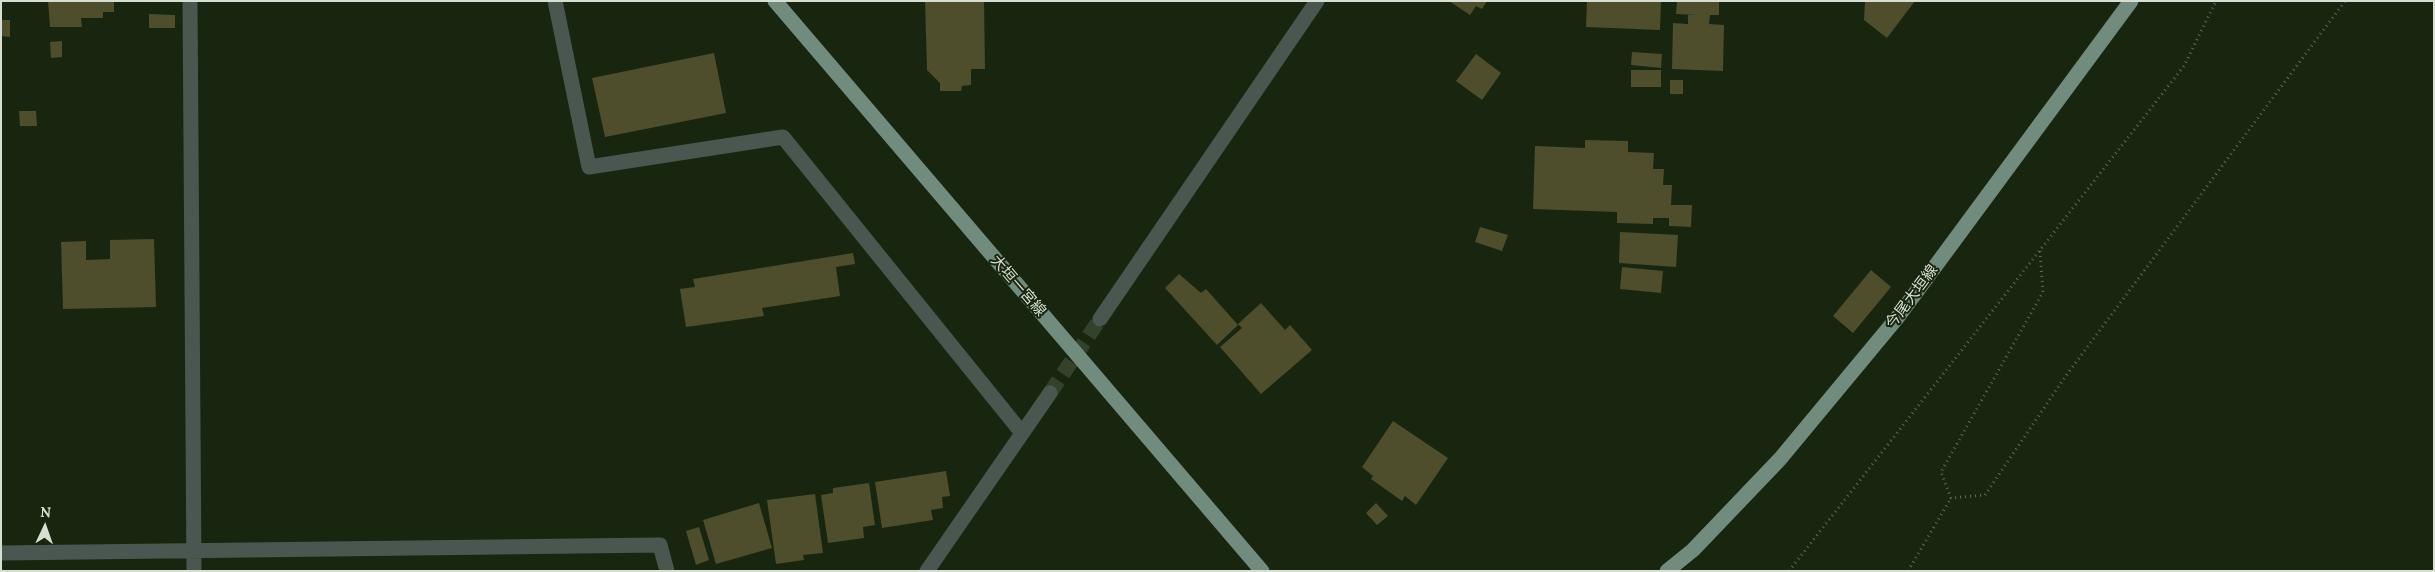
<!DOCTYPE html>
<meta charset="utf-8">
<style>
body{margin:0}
#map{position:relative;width:2435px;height:572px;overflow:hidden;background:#182610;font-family:Lora,serif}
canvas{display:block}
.frame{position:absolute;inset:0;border:2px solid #d6dfd2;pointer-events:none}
.north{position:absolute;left:20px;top:502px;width:50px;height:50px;-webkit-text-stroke:4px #182610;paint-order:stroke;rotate:3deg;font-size:14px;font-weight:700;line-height:20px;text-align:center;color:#d6dfd2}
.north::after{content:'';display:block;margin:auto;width:18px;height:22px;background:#d6dfd2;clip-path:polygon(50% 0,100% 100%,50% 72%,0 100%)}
</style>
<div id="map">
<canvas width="2435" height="572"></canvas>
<div class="frame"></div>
<div class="north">N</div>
</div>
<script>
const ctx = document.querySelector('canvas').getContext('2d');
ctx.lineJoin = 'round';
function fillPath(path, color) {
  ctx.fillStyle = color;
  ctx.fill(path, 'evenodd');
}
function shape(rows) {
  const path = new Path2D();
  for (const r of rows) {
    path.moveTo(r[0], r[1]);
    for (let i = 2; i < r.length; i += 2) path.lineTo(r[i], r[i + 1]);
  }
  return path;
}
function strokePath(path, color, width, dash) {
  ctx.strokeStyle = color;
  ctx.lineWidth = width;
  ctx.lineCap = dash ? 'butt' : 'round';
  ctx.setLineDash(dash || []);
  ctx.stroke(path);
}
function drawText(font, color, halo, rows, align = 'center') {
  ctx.font = font + ' Lora,"Noto Sans JP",serif';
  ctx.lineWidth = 4;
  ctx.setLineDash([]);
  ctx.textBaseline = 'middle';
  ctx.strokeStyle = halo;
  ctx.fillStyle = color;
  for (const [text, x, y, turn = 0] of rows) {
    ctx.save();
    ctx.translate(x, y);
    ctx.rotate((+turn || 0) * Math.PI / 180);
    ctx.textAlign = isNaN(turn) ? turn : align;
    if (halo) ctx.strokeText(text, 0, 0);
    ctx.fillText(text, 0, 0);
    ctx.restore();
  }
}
fillPath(shape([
 [48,1,114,1,114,12,103,12,103,18,81,18,82,27,50,27],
 [925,1,984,1,985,69,971,69,971,85,962,86,961,91,940,91,940,83,927,70],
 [1449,1,1487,1,1482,9,1476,6,1470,15],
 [1587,1,1661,1,1660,30,1586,27],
 [1677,1,1719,1,1719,15,1710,15,1709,24,1724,25,1723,71,1672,69,1673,23,1688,24,1688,15,1696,15,1676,14],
 [1865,1,1915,1,1887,38,1864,20],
 [149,14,175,15,175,28,149,28],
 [1,20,10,20,10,37,1,36],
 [62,41,62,57,51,58,50,42],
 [1632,52,1662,54,1661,68,1631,65],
 [714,53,726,113,605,137,592,78],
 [1476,54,1501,73,1482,100,1456,81],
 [1631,70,1661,70,1661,87,1631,87],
 [1670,80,1683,80,1683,94,1670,94],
 [19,111,36,111,37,126,20,126],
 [1585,140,1628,141,1628,152,1654,153,1653,169,1664,169,1663,185,1672,185,1671,205,1692,205,1691,227,1669,226,1669,218,1653,218,1653,224,1617,223,1617,212,1533,209,1535,146,1585,148],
 [1480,227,1508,235,1502,251,1475,242],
 [1620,232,1678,235,1676,267,1619,263],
 [154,239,156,307,63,309,61,242,86,241,86,260,110,259,110,240],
 [853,253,855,264,836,267,840,296,762,308,764,316,686,327,680,289,695,287,693,279],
 [1622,267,1663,271,1661,293,1620,289],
 [1871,270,1891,287,1853,333,1833,316],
 [1179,274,1201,293,1206,289,1238,325,1217,345,1165,288],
 [1261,303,1285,330,1290,325,1312,350,1261,394,1220,347,1242,328,1238,324],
 [1393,421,1448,458,1416,505,1405,496,1402,501,1371,479,1373,476,1362,467],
 [946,471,950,496,942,497,943,508,931,510,933,520,882,528,875,482],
 [869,483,875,525,863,527,864,538,828,543,821,495,833,493,833,488],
 [815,494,823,553,803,555,804,560,776,564,767,500],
 [759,503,772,548,716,564,703,520],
 [1376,503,1388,516,1377,525,1366,513],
 [699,527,709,560,696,565,686,531]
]), '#4e4d2c');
strokePath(shape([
 [1050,393,1100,319]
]), '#34422d', 15, [15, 8]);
strokePath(shape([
 [2040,251,2043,292,1941,472,1951,498,1985,495,2065,377,2345,1],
 [1789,571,2184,66,2216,1],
 [1908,571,1951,498]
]), '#5e6a58', 3, [1, 4]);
strokePath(shape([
 [190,1,194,571],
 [555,1,589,167,783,137,1022,433],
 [1100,319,1317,1],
 [1,553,660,545,667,571],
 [927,571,1050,393]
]), '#4a5750', 15);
strokePath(shape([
 [775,1,1262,571],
 [1667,571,1693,550,1780,459,1897,318,2131,1]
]), '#718c7f', 15);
drawText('15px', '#d6dfd2', '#182610', [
 ["大垣一宮線",1018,286,49],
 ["今尾大垣線",1912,297,-53]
]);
</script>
